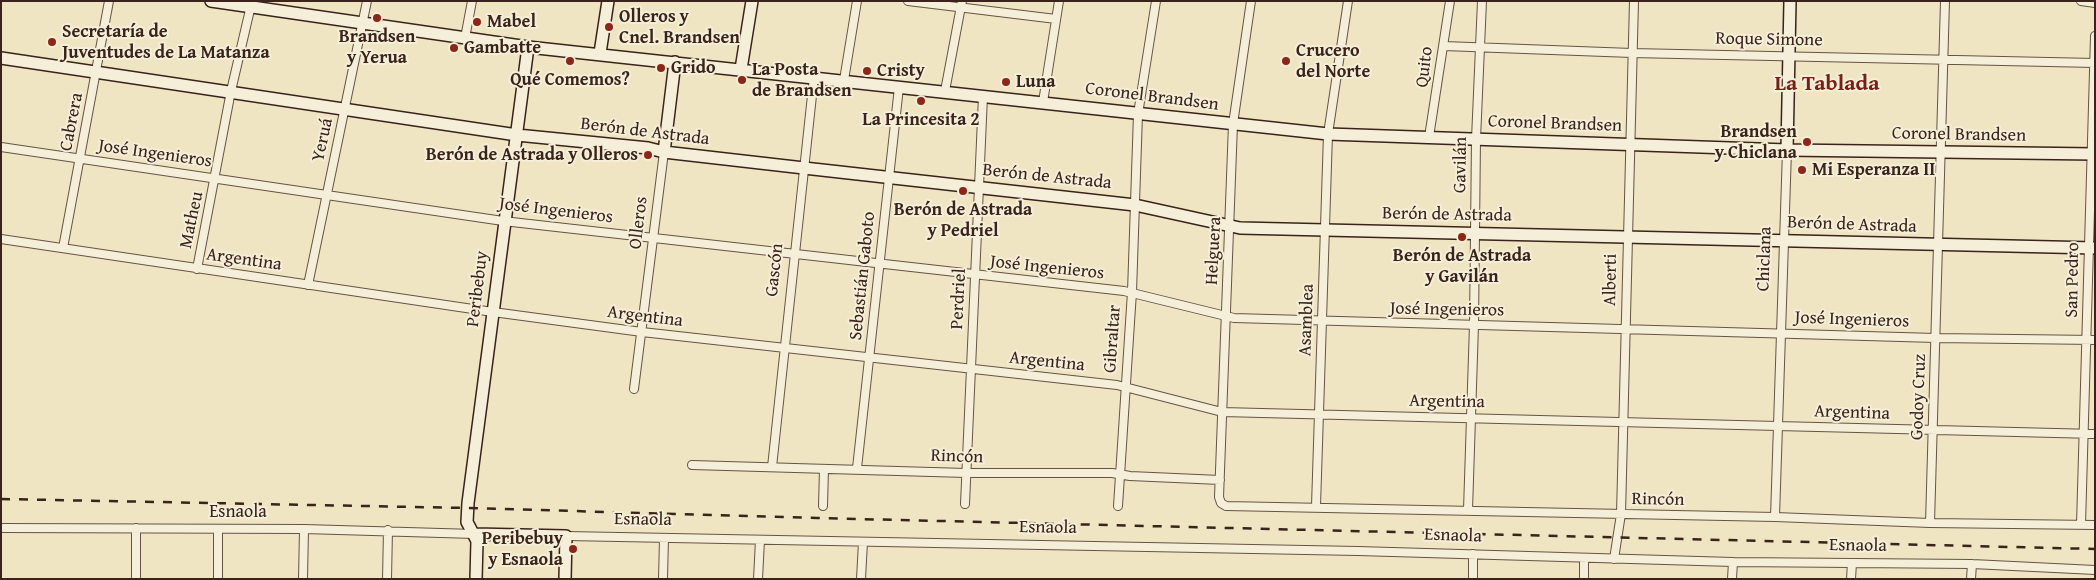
<!DOCTYPE html>
<meta charset="utf-8">
<style>
body{margin:0}
#map{position:relative;width:2096px;height:580px;overflow:hidden;background:#efe5c3;font-family:"Gentium Book Plus",serif}
canvas{display:block}
.frame{position:absolute;inset:0;border:2px solid #39231a;pointer-events:none}
</style>
<div id="map">
<canvas width="2096" height="580"></canvas>
<div class="frame"></div>
</div>
<script>
const ctx = document.querySelector('canvas').getContext('2d');
ctx.lineJoin = 'round';
function shape(rows) {
  const path = new Path2D();
  for (const r of rows) {
    path.moveTo(r[0], r[1]);
    for (let i = 2; i < r.length; i += 2) path.lineTo(r[i], r[i + 1]);
  }
  return path;
}
function strokePath(path, color, width, dash) {
  ctx.strokeStyle = color;
  ctx.lineWidth = width;
  ctx.lineCap = dash ? 'butt' : 'round';
  ctx.setLineDash(dash || []);
  ctx.stroke(path);
}
function drawText(font, color, halo, rows, align = 'center') {
  ctx.font = font + ' "Gentium Book Plus",serif';
  ctx.lineWidth = 4;
  ctx.setLineDash([]);
  ctx.textBaseline = 'middle';
  ctx.strokeStyle = halo;
  ctx.fillStyle = color;
  for (const [text, x, y, turn = 0] of rows) {
    ctx.save();
    ctx.translate(x, y);
    ctx.rotate((+turn || 0) * Math.PI / 180);
    ctx.textAlign = isNaN(turn) ? turn : align;
    if (halo) ctx.strokeText(text, 0, 0);
    ctx.fillText(text, 0, 0);
    ctx.restore();
  }
}
const street = shape([
 [908,1,1056,19],
 [1251,1,1233,124,1219,497,1221,503,1226,506,1775,517,1930,523,2095,525],
 [2081,1,2095,3],
 [465,38,472,1],
 [1444,46,1632,53,2095,63],
 [844,80,857,1],
 [945,91,962,1],
 [1043,102,1059,1],
 [1429,137,1450,1],
 [1,147,503,221,1124,291,1234,318,1936,338,2095,340],
 [1,239,493,312,642,332,1117,385,1222,412,2095,434],
 [63,248,109,1],
 [197,269,231,91,252,1],
 [308,285,367,1],
 [634,389,664,152],
 [692,465,966,473,1112,473,1130,476,1220,480],
 [772,467,814,77],
 [857,468,899,87],
 [965,504,983,96],
 [823,506,824,469],
 [1118,506,1132,292,1138,114,1156,1],
 [1316,506,1328,134,1348,1],
 [1468,510,1474,325,1476,139,1482,1],
 [1775,517,1787,150],
 [1930,523,1945,1],
 [2081,525,2095,36],
 [1,528,304,529,475,534],
 [218,529,218,579],
 [566,536,1358,551,1733,562,1972,564,2095,570],
 [1614,559,1621,514,1634,1],
 [136,579,136,528],
 [303,579,304,529],
 [387,579,388,530],
 [663,579,664,538],
 [758,579,760,540],
 [861,579,863,542],
 [1473,579,1473,554],
 [1584,579,1584,558],
 [1732,579,1733,562],
 [1851,579,1852,563],
 [1971,579,1972,564]
]);
const secondary = shape([
 [211,1,528,47,1328,134,1787,150,2095,154],
 [600,53,608,1],
 [1,58,517,135,648,148,664,152,804,168,1135,205,1240,228,2095,248],
 [741,69,752,1],
 [1787,150,1790,1],
 [664,152,675,62],
 [475,534,566,536,565,579],
 [476,579,477,541,467,522,468,503,528,47]
]);
strokePath(street, '#665444', 10);
strokePath(secondary, '#39231a', 14);
strokePath(street, '#f5eed8', 8);
strokePath(secondary, '#f5eed8', 11);
strokePath(shape([
 [1,499,468,508,817,518,2095,549]
]), '#39231a', 2.5, [9, 9]);
for (const [x, y, r, color] of [
 [377,18,5,"#8f2418"],
 [477,22,5,"#8f2418"],
 [609,27,5,"#8f2418"],
 [52,42,5,"#8f2418"],
 [454,48,5,"#8f2418"],
 [570,61,5,"#8f2418"],
 [1286,61,5,"#8f2418"],
 [661,68,5,"#8f2418"],
 [867,71,5,"#8f2418"],
 [742,80,5,"#8f2418"],
 [1006,82,5,"#8f2418"],
 [921,101,5,"#8f2418"],
 [1807,142,5,"#8f2418"],
 [648,155,5,"#8f2418"],
 [1802,170,5,"#8f2418"],
 [963,191,5,"#8f2418"],
 [1462,237,5,"#8f2418"],
 [573,549,5,"#8f2418"]
]) {
  const dot = new Path2D();
  dot.arc(x, y, r, 0, 2 * Math.PI);
  ctx.fillStyle = color;
  ctx.fill(dot);
  strokePath(dot, '#f5eed8', 2);
}
drawText('bold 18px', '#39231a', '#f5eed8', [
 ["Olleros y",619,17],
 ["Cnel. Brandsen",619,38],
 ["Mabel",487,22],
 ["Secretaría de",62,32],
 ["Juventudes de La Matanza",62,53],
 ["Brandsen",377,37,"center"],
 ["y Yerua",377,58,"center"],
 ["Gambatte",464,48],
 ["Crucero",1296,51],
 ["del Norte",1296,72],
 ["Grido",671,68],
 ["La Posta",752,70],
 ["de Brandsen",752,91],
 ["Cristy",877,71],
 ["Qué Comemos?",570,80,"center"],
 ["Luna",1016,82],
 ["La Princesita 2",921,120,"center"],
 ["Brandsen",1797,132,"right"],
 ["y Chiclana",1797,153,"right"],
 ["Berón de Astrada y Olleros",638,155,"right"],
 ["Mi Esperanza II",1812,170],
 ["Berón de Astrada",963,210,"center"],
 ["y Pedriel",963,231,"center"],
 ["Berón de Astrada",1462,256,"center"],
 ["y Gavilán",1462,277,"center"],
 ["Peribebuy",563,539,"right"],
 ["y Esnaola",563,560,"right"]
], 'left');
drawText('18px', '#39231a', '#f5eed8', [
 ["Roque Simone",1769,40,1],
 ["Quito",1425,67,-83],
 ["Coronel Brandsen",1152,97,7],
 ["Cabrera",72,122,-79],
 ["Coronel Brandsen",1555,124,2],
 ["Berón de Astrada",645,132,7],
 ["Coronel Brandsen",1959,135,1],
 ["Yeruá",323,140,-78],
 ["José Ingenieros",155,154,8],
 ["Gavilán",1461,165,-89],
 ["Berón de Astrada",1047,177,6],
 ["José Ingenieros",556,211,7],
 ["Berón de Astrada",1447,215,1],
 ["Matheu",192,220,-78],
 ["Olleros",639,223,-83],
 ["Berón de Astrada",1852,225,2],
 ["Helguera",1214,251,-87],
 ["Chiclana",1765,259,-88],
 ["Argentina",244,260,8],
 ["José Ingenieros",1047,268,6],
 ["Gascón",775,270,-84],
 ["Sebastián Gaboto",863,276,-84],
 ["Alberti",1611,280,-89],
 ["San Pedro",2073,280,-89],
 ["Peribebuy",478,289,-83],
 ["Perdriel",959,299,-87],
 ["José Ingenieros",1447,310,1],
 ["Argentina",645,317,7],
 ["Asamblea",1307,320,-88],
 ["José Ingenieros",1852,320,2],
 ["Gibraltar",1113,339,-86],
 ["Argentina",1047,362,6],
 ["Godoy Cruz",1919,397,-88],
 ["Argentina",1447,402,1],
 ["Argentina",1852,413,2],
 ["Rincón",957,457,2],
 ["Rincón",1658,500,1],
 ["Esnaola",238,512],
 ["Esnaola",643,520,1],
 ["Esnaola",1048,528,1],
 ["Esnaola",1453,536,2],
 ["Esnaola",1858,546,1]
]);
drawText('bold 22px', '#7a1f14', '#f5eed8', [
 ["La Tablada",1827,84]
]);
</script>
